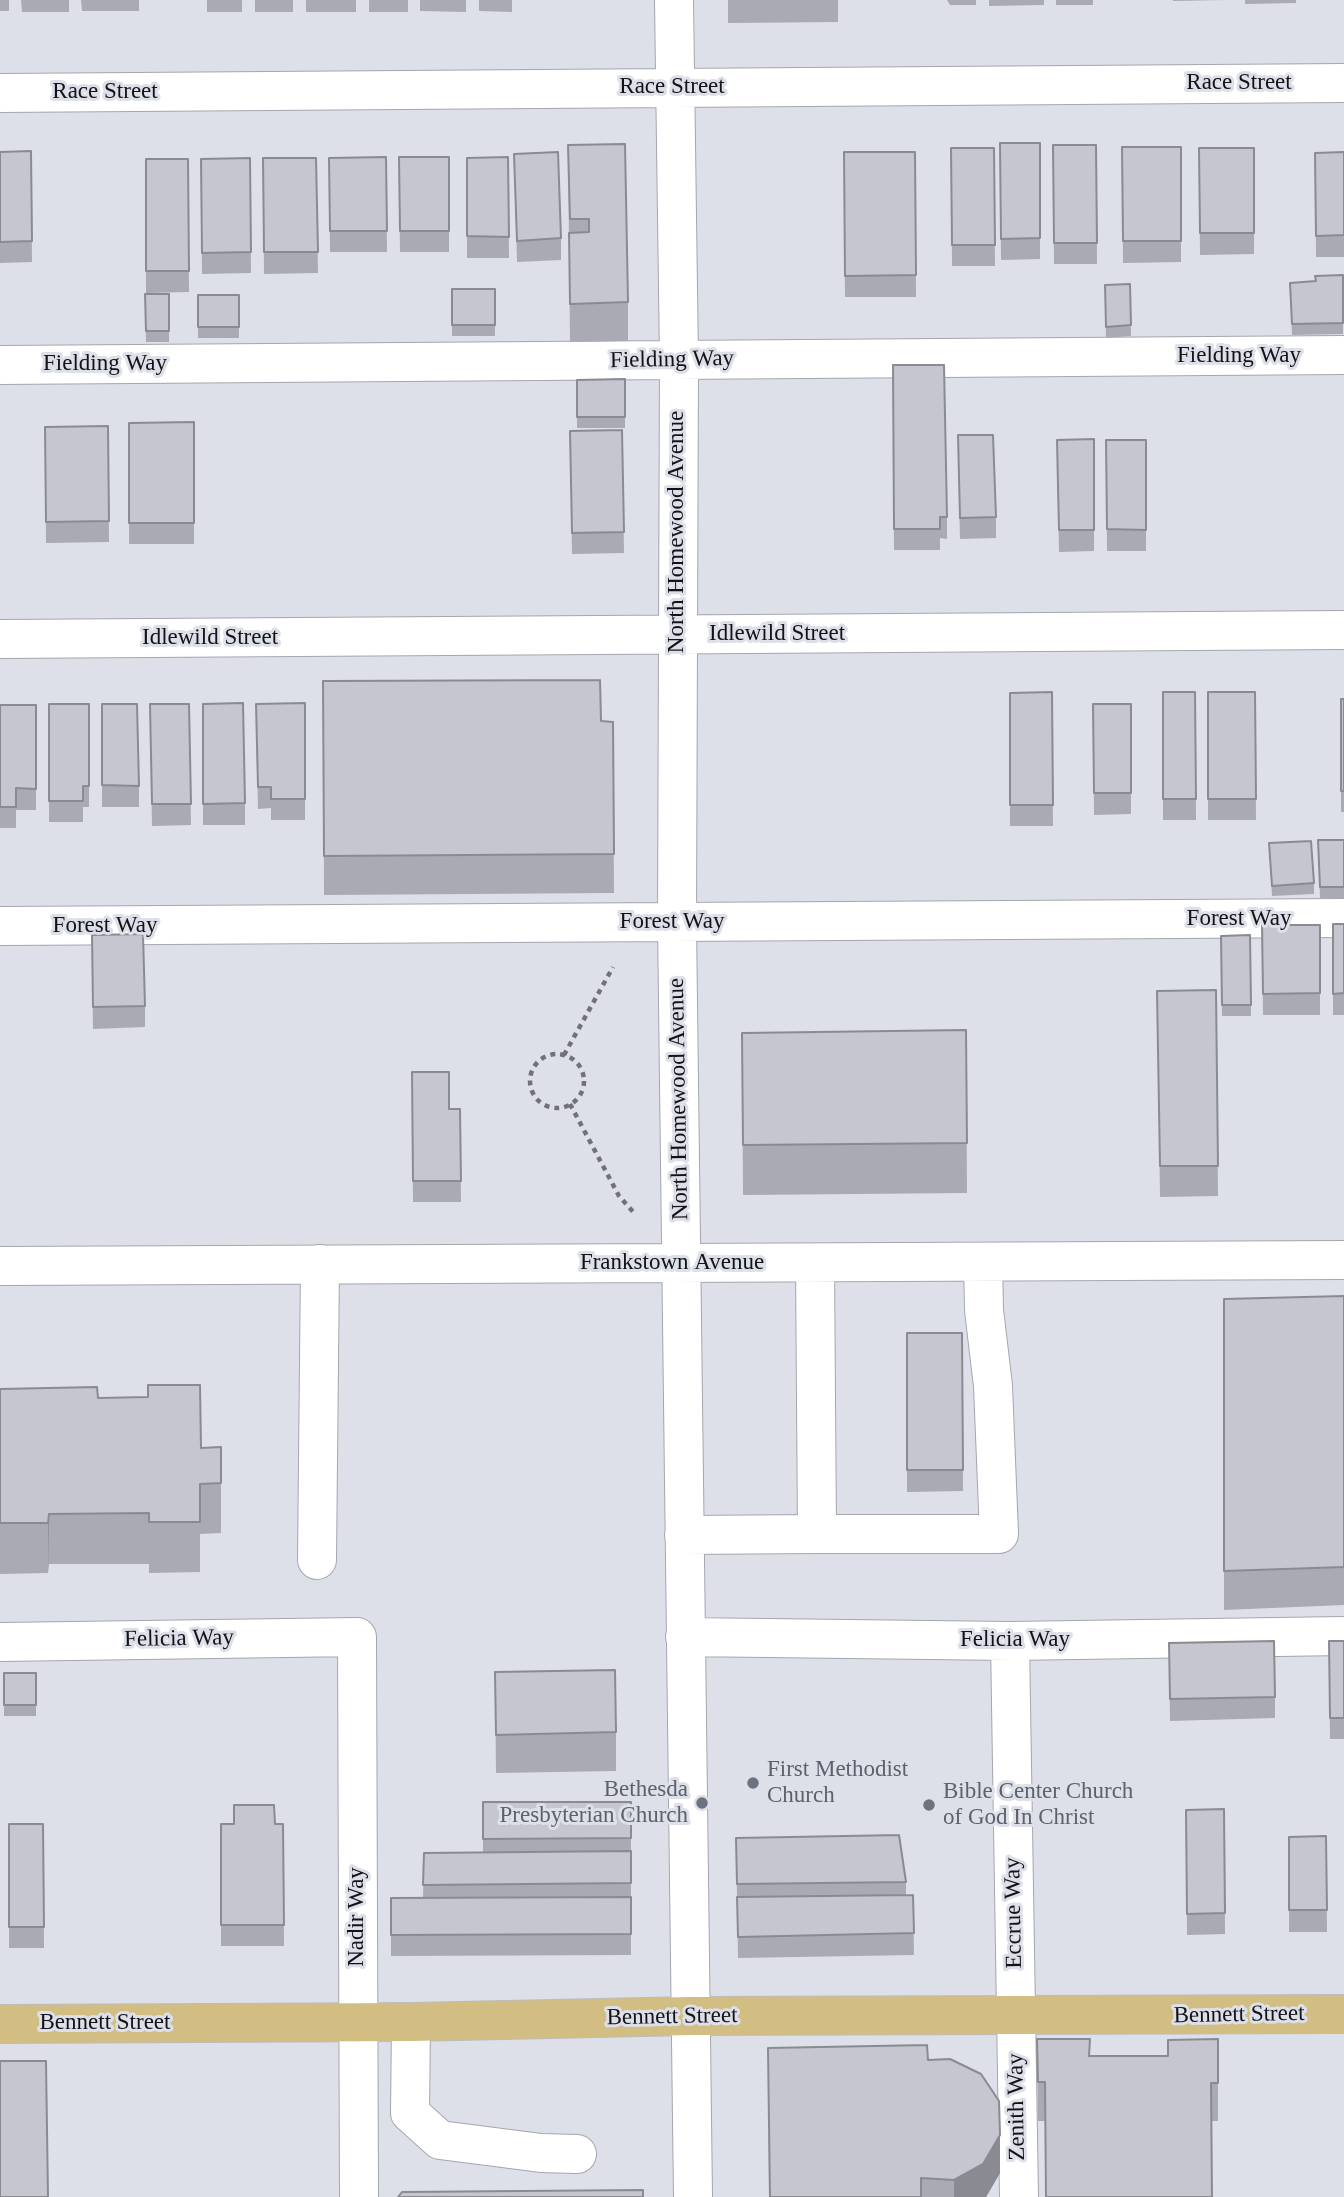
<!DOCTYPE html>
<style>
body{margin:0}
canvas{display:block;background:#dee0e9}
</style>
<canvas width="1344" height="2197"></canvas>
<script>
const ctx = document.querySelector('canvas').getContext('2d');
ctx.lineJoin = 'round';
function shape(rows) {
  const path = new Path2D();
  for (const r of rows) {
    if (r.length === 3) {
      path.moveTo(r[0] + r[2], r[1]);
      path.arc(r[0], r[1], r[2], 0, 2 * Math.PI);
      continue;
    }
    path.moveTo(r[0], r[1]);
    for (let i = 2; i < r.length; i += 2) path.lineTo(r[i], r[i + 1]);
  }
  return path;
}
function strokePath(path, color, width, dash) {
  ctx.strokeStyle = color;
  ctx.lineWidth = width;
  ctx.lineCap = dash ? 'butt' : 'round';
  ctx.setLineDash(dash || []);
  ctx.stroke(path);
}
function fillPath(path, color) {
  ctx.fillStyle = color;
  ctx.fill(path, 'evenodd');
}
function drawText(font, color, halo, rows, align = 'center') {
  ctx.font = font + ' "Times New Roman",serif';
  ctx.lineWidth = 6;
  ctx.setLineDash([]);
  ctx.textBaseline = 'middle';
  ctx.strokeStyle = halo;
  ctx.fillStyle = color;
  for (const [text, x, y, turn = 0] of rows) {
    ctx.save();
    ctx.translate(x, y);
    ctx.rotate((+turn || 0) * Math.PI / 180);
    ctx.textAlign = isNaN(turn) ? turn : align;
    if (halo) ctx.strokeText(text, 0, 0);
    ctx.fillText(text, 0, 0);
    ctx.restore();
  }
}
const minor = shape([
 [674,0,679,360,677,922,693,2197],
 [0,93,1344,83],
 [0,365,1344,355],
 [0,639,1344,630],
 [0,926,1344,918],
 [0,1266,1344,1260],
 [817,1534,999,1534,993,1386,984,1310,983,1262],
 [684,1535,817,1534,815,1263],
 [317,1560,320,1264],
 [685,1637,1010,1641,1344,1636],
 [1010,1641,1019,2197],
 [0,1642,357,1637,359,2197],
 [411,2022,410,2113,440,2140,541,2153,577,2154]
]);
const major = shape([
 [0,2024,411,2022,691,2016,1344,2014]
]);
strokePath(minor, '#a5a6af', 40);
strokePath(major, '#bdbdbe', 40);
strokePath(shape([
 [557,1081,27],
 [564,1055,613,967],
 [570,1104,619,1196,635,1214]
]), '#707277', 4.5, [5, 5]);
strokePath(minor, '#fff', 38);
strokePath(major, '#d2bd83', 38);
fillPath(shape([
 [0,0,9,0,9,11,0,11],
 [21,0,69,0,69,12,22,12],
 [81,0,139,0,139,11,82,11],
 [207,0,242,0,242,12,207,12],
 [255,0,293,0,293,12,255,12],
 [306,0,356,0,356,12,306,12],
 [369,0,408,0,408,12,369,12],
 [420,0,466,0,466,12,420,11],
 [479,0,512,0,512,12,479,11],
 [728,0,838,0,838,22,728,23],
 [947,0,976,0,976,5,950,5],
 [989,0,1044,0,1044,5,989,6],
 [1056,0,1093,0,1093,5,1056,5],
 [1173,0,1226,0,1173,1],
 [1245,0,1296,0,1296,3,1245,4],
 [1000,143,1040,143,1040,259,1001,260],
 [568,145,628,302,628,341,570,342],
 [1053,145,1096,145,1097,264,1054,264],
 [1122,147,1181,147,1181,262,1123,263],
 [951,148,994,148,995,266,952,266],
 [1199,148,1254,148,1254,254,1200,255],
 [31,151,32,262,0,263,0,152],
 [844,152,915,152,916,297,845,297],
 [1344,152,1344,257,1316,257,1315,153],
 [514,154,561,238,561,260,517,262],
 [386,157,387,252,330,252,329,158],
 [399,157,449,157,449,252,400,252],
 [508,157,509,258,467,258,467,158],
 [250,158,251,273,202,274,201,159],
 [263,158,316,158,318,273,264,274],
 [146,159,188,159,189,292,146,293],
 [1343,275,1343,334,1292,335,1290,283,1315,281],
 [1130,284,1131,336,1106,338,1105,285],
 [452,289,495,289,495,336,452,336],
 [145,294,169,294,169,342,146,342],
 [198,295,239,295,239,338,198,338],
 [893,365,947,517,947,539,940,538,940,550,894,550],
 [625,379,625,428,577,428,577,380],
 [194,422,194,544,129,544,129,423],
 [108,426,109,542,46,543,45,427],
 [622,430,624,553,572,554,570,431],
 [1094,439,1094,551,1059,552,1057,461],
 [1106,440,1146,440,1146,551,1107,551],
 [958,456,996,517,996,538,960,539],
 [323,681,601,721,613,722,614,893,324,895],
 [1052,692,1053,826,1010,826,1010,693],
 [1163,692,1195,692,1196,820,1163,820],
 [1208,692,1255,692,1256,820,1208,820],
 [1344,699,1344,812,1341,812,1341,720],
 [305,703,305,820,271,820,271,808,258,809,256,725],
 [49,704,89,704,89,807,83,807,83,822,49,822],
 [102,704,139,786,139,807,102,807],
 [189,704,191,825,152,826,150,726],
 [203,704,245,803,245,825,203,825],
 [1093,704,1131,704,1131,814,1094,815],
 [0,705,36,705,36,810,16,810,16,828,0,828],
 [1318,840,1344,840,1344,898,1320,898],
 [1269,843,1314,883,1314,894,1272,896],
 [1333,924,1344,924,1344,1015,1333,1015],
 [1262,925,1320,925,1320,1015,1263,1015],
 [1250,935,1251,1016,1222,1016,1221,936],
 [92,956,145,1006,145,1027,93,1029],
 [1216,990,1218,1196,1160,1197,1157,991],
 [966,1030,967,1193,743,1195,742,1033],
 [412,1072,449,1109,460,1109,461,1202,413,1202],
 [1344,1296,1344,1605,1224,1610,1224,1299],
 [907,1333,962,1333,963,1491,907,1492],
 [0,1389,98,1398,201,1448,221,1447,221,1533,200,1534,200,1572,149,1573,149,1564,49,1564,48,1573,0,1574],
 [1329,1641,1344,1641,1344,1739,1330,1739],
 [1169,1643,1275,1697,1275,1718,1170,1721],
 [495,1672,616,1732,616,1771,496,1773],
 [4,1673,36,1673,36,1716,4,1716],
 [483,1802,631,1802,631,1955,391,1956,391,1898,423,1898,424,1853,483,1852],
 [1224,1809,1225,1934,1187,1935,1186,1810],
 [9,1824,43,1824,44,1948,9,1948],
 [221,1824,283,1824,284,1946,221,1946],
 [1326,1836,1327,1932,1289,1932,1289,1837],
 [736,1838,906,1882,906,1895,913,1895,914,1955,738,1958],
 [1037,2039,1090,2056,1168,2056,1218,2039,1218,2121,1038,2121],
 [768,2048,928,2060,1000,2173,986,2197,769,2197]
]), '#a9aab3');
fillPath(shape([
 [49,1514,48,1573,48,1523],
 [1000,2135,1000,2173,986,2197,954,2197,954,2180]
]), '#8a8b92');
const building = shape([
 [1000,143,1040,143,1040,238,1001,239,1000,143],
 [625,144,628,302,570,304,569,233,589,232,589,219,570,219,568,145,625,144],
 [1053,145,1096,145,1097,243,1054,243,1053,145],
 [1122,147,1181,147,1181,241,1123,241,1122,147],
 [951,148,994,148,995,245,952,245,951,148],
 [1199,148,1254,148,1254,233,1200,233,1199,148],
 [31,151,32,241,0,242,0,152,31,151],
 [558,152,561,238,517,241,514,154,558,152],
 [844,152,915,152,916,275,845,276,844,152],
 [1344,152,1344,235,1316,236,1315,153,1344,152],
 [386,157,387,231,330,231,329,158,386,157],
 [399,157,449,157,449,231,400,231,399,157],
 [508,157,509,237,467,236,467,158,508,157],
 [250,158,251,252,202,253,201,159,250,158],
 [263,158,316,158,318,252,264,252,263,158],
 [146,159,188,159,189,271,146,271,146,159],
 [1343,275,1343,323,1292,324,1290,283,1316,281,1315,276,1343,275],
 [1130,284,1131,325,1106,327,1105,285,1130,284],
 [452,289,495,289,495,325,452,325,452,289],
 [145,294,169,294,169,331,146,331,145,294],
 [198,295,239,295,239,327,198,327,198,295],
 [893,365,944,365,947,517,940,517,940,529,894,529,893,365],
 [625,379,625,417,577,417,577,380,625,379],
 [194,422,194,523,129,523,129,423,194,422],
 [108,426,109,521,46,522,45,427,108,426],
 [622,430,624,532,572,533,570,431,622,430],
 [958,435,993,435,996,517,960,518,958,435],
 [1094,439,1094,530,1059,530,1057,440,1094,439],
 [1106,440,1146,440,1146,530,1107,529,1106,440],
 [600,680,601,721,613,722,614,854,324,856,323,681,600,680],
 [1052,692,1053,805,1010,805,1010,693,1052,692],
 [1163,692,1195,692,1196,799,1163,799,1163,692],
 [1208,692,1255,692,1256,799,1208,799,1208,692],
 [1341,699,1344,699,1344,791,1341,791,1341,699],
 [243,703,245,803,203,804,203,704,243,703],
 [305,703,305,799,271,799,271,787,258,787,256,704,305,703],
 [49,704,89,704,89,786,83,786,83,801,49,801,49,704],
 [102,704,137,704,139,786,102,785,102,704],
 [150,704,189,704,191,804,152,804,150,704],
 [1093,704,1131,704,1131,793,1094,793,1093,704],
 [0,705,36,705,36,789,16,788,16,807,0,807,0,705],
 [1318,840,1344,840,1344,887,1320,887,1318,840],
 [1311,841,1314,883,1272,886,1269,843,1311,841],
 [1333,924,1344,924,1344,993,1333,994,1333,924],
 [1262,925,1320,925,1320,993,1263,994,1262,925],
 [143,934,145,1006,93,1007,92,935,143,934],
 [1250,935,1251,1005,1222,1005,1221,936,1250,935],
 [1216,990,1218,1166,1160,1166,1157,991,1216,990],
 [966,1030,967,1143,743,1145,742,1033,966,1030],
 [412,1072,449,1072,449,1109,460,1109,461,1181,413,1181,412,1072],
 [1344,1296,1344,1567,1224,1571,1224,1299,1344,1296],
 [907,1333,962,1333,963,1470,907,1470,907,1333],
 [148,1385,200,1385,201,1448,221,1447,221,1483,200,1484,200,1522,149,1522,149,1513,49,1514,48,1523,0,1523,0,1389,97,1387,98,1398,148,1397,148,1385],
 [1274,1641,1275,1697,1170,1699,1169,1643,1274,1641],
 [1329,1641,1344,1641,1344,1718,1330,1718,1329,1641],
 [615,1670,616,1732,496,1735,495,1672,615,1670],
 [4,1673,36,1673,36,1705,4,1705,4,1673],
 [483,1802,631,1802,631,1838,483,1839,483,1802],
 [234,1805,274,1805,275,1824,283,1824,284,1925,221,1925,221,1824,234,1824,234,1805],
 [1224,1809,1225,1913,1187,1914,1186,1810,1224,1809],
 [9,1824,43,1824,44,1927,9,1927,9,1824],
 [899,1835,906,1882,737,1884,736,1838,899,1835],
 [1326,1836,1327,1910,1289,1910,1289,1837,1326,1836],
 [631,1851,631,1883,423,1885,424,1853,631,1851],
 [913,1895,914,1933,738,1937,737,1897,913,1895],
 [631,1897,631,1934,391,1935,391,1898,631,1897],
 [1037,2039,1090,2039,1089,2056,1168,2056,1168,2040,1218,2039,1218,2083,1211,2083,1212,2197,1046,2197,1045,2082,1038,2082,1037,2039],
 [927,2045,928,2060,950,2059,981,2074,999,2101,1000,2135,983,2164,954,2180,921,2178,921,2197,770,2197,768,2048,927,2045],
 [0,2061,46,2061,48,2197,0,2197,0,2061],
 [643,2190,643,2197,398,2197,402,2192,643,2190]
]);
fillPath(building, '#c5c6d0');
strokePath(building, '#8a8b92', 2);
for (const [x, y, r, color] of [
 [753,1783,7,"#6b7280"],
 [702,1803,7,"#6b7280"],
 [929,1805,7,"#6b7280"]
]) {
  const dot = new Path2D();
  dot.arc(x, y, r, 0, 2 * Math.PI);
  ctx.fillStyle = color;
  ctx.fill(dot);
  strokePath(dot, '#dee0e9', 2.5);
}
drawText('23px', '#121316', '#dee0e9', [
 ["Race Street",1239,83],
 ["Race Street",672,87],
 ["Race Street",105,92],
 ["Fielding Way",1239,356],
 ["Fielding Way",672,360,-1],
 ["Fielding Way",105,364],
 ["North Homewood Avenue",677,532,-90],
 ["Idlewild Street",777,634],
 ["Idlewild Street",210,638],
 ["Forest Way",1239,919],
 ["Forest Way",672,922],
 ["Forest Way",105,926],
 ["North Homewood Avenue",679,1099,-91],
 ["Frankstown Avenue",672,1263],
 ["Felicia Way",179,1639,-1],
 ["Felicia Way",1015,1640],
 ["Eccrue Way",1014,1913,-91],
 ["Nadir Way",357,1917,-90],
 ["Bennett Street",1239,2015,-1],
 ["Bennett Street",672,2017,-1],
 ["Bennett Street",105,2023],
 ["Zenith Way",1017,2107,-91]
]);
drawText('23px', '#5b616d', '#dee0e9', [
 ["First Methodist",767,1770],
 ["Church",767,1796],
 ["Bethesda",688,1790,"right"],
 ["Presbyterian Church",688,1816,"right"],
 ["Bible Center Church",943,1792],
 ["of God In Christ",943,1818]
], 'left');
</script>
